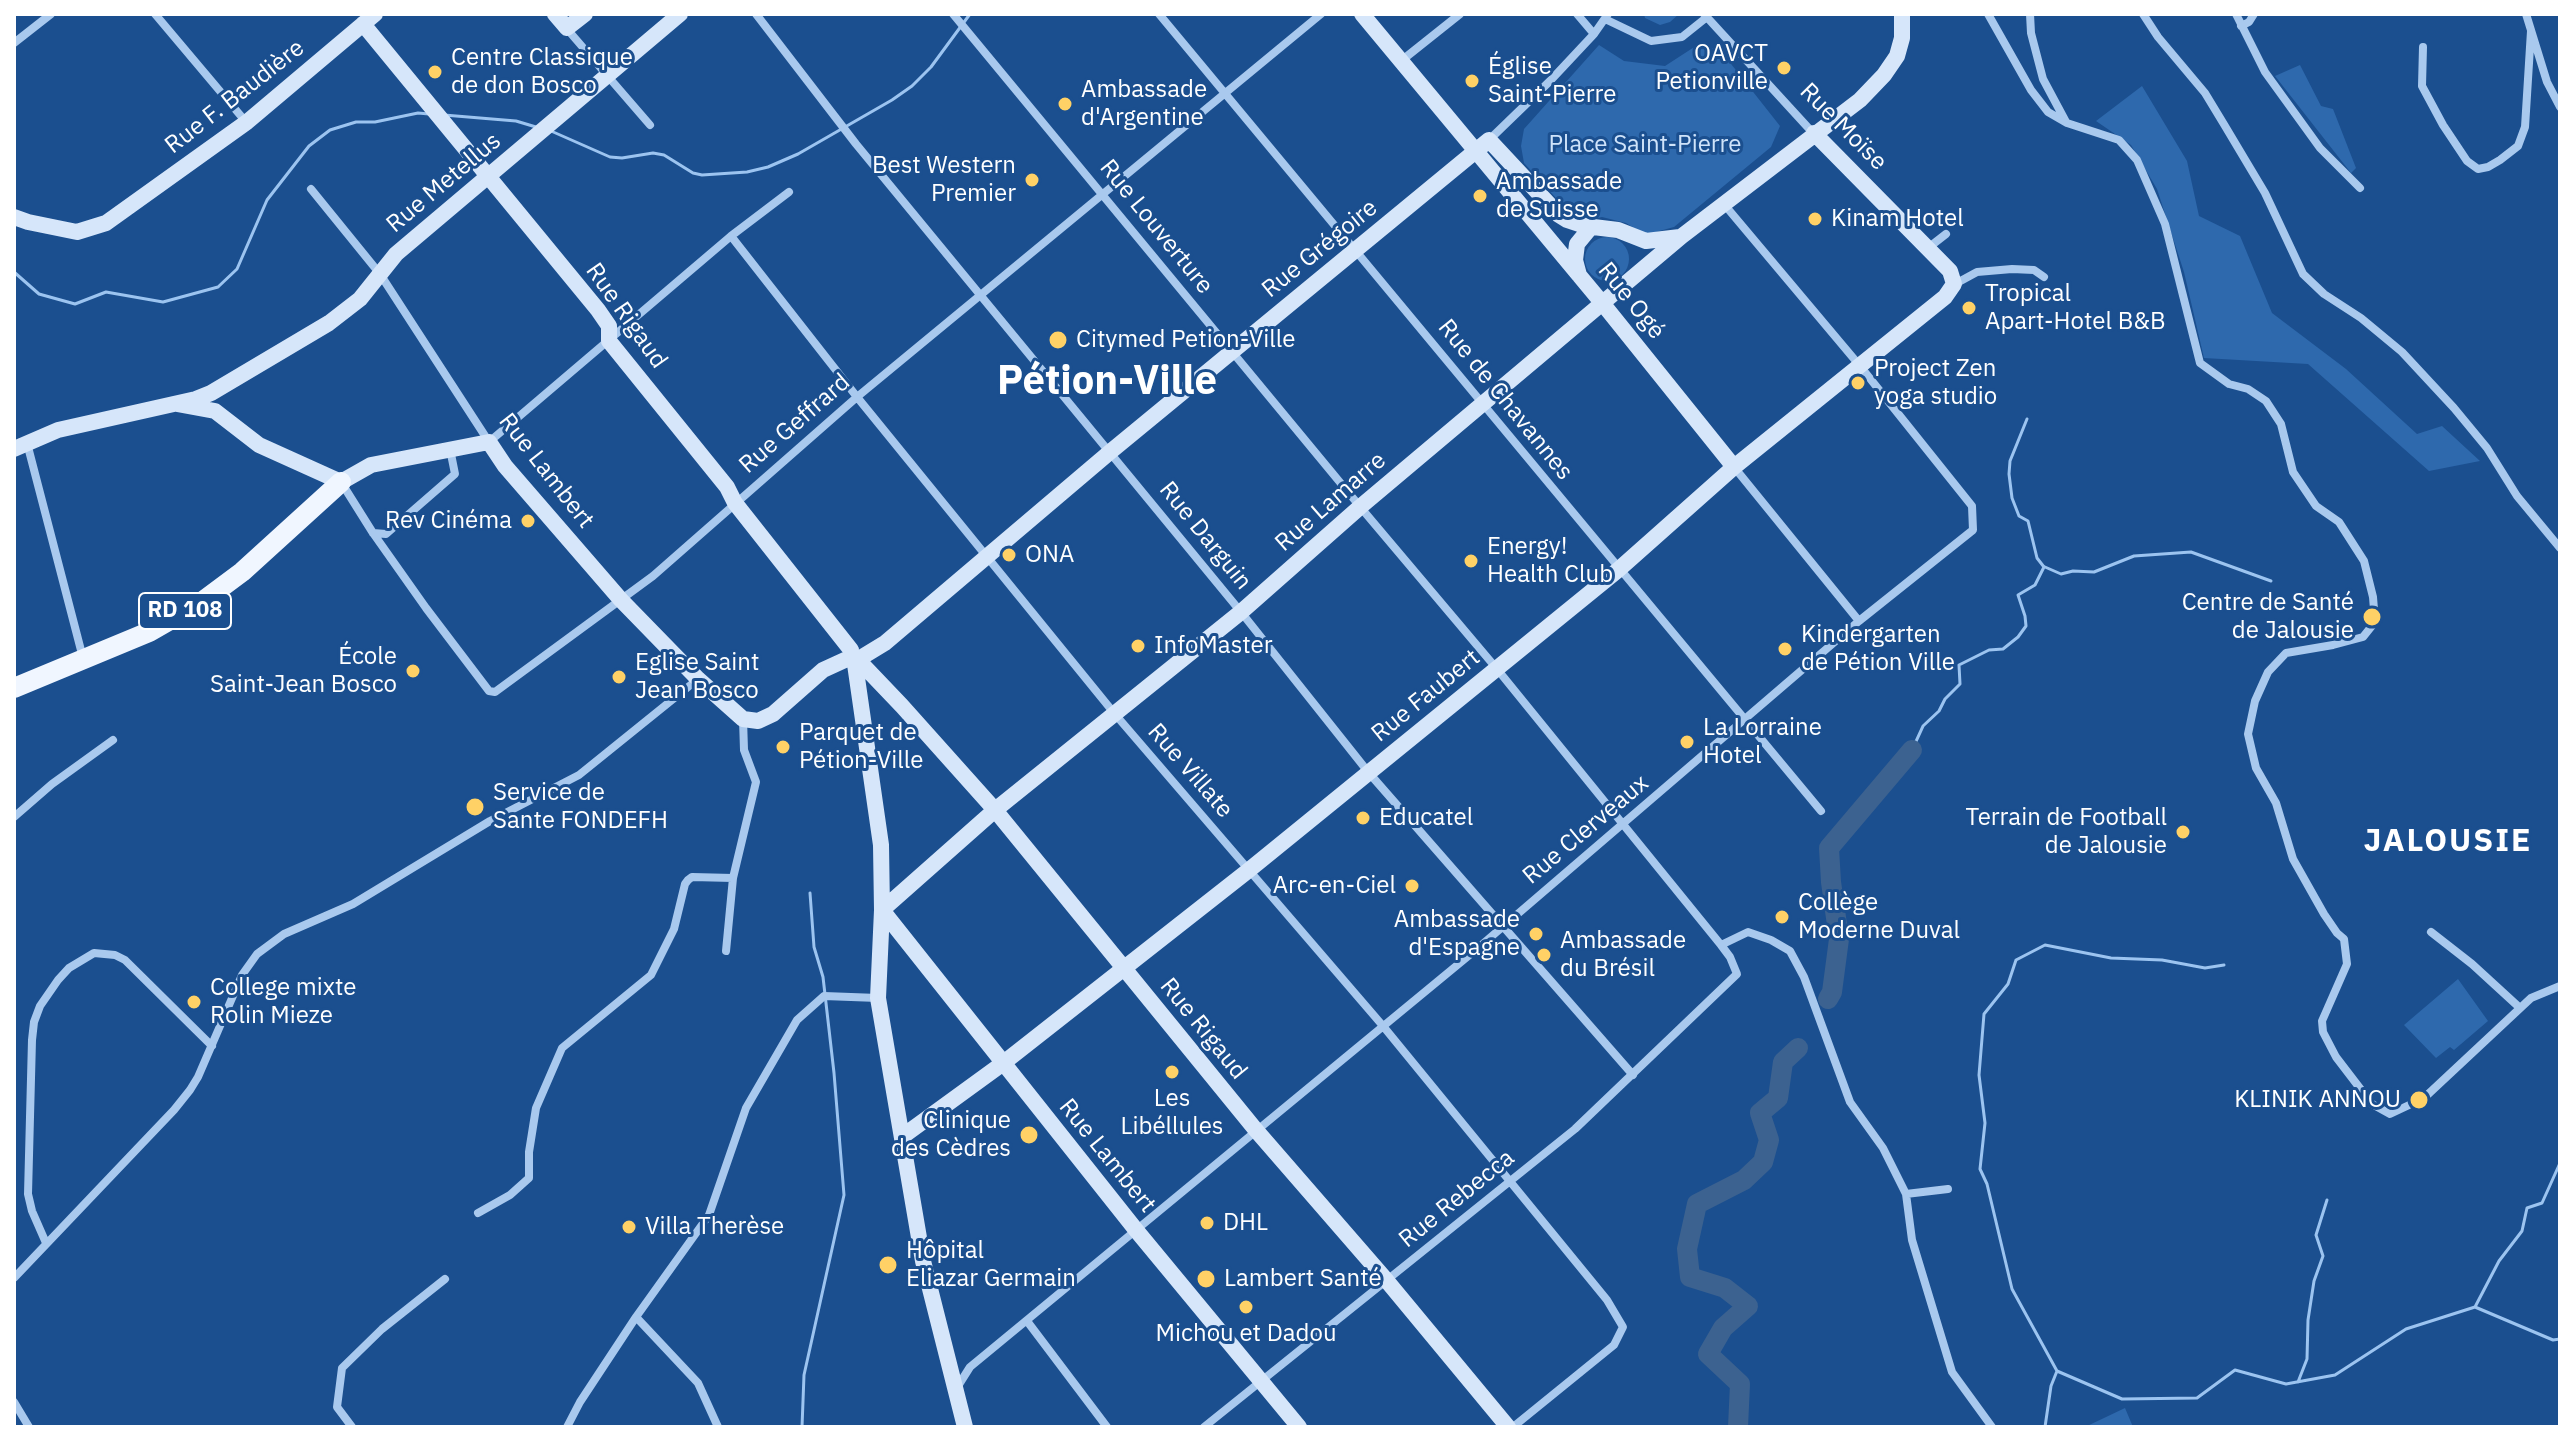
<!DOCTYPE html>
<meta charset="utf-8">
<style>
body{margin:0}
#map{position:relative;width:2574px;height:1441px;overflow:hidden;background:#1b4f8f;font-family:"IBM Plex Sans",sans-serif}
canvas{display:block}
.frame{position:absolute;inset:0;border:16px solid #fff;pointer-events:none}
</style>
<div id="map">
<canvas width="2574" height="1441"></canvas>
<div class="frame"></div>
</div>
<script>
const ctx = document.querySelector('canvas').getContext('2d');
ctx.lineJoin = 'round';
function fillPath(path, color) {
  ctx.fillStyle = color;
  ctx.fill(path, 'evenodd');
}
function shape(rows) {
  const path = new Path2D();
  for (const r of rows) {
    if (r.length === 3) {
      path.moveTo(r[0] + r[2], r[1]);
      path.arc(r[0], r[1], r[2], 0, 2 * Math.PI);
      continue;
    }
    path.moveTo(r[0], r[1]);
    for (let i = 2; i < r.length; i += 2) path.lineTo(r[i], r[i + 1]);
  }
  return path;
}
function strokePath(path, color, width, dash) {
  ctx.strokeStyle = color;
  ctx.lineWidth = width;
  ctx.lineCap = dash ? 'butt' : 'round';
  ctx.setLineDash(dash || []);
  ctx.stroke(path);
}
function drawText(font, color, halo, rows, align = 'center') {
  ctx.font = font + ' "IBM Plex Sans",sans-serif';
  ctx.lineWidth = 6;
  ctx.setLineDash([]);
  ctx.textBaseline = 'middle';
  ctx.strokeStyle = halo;
  ctx.fillStyle = color;
  for (const [text, x, y, turn = 0] of rows) {
    ctx.save();
    ctx.translate(x, y);
    ctx.rotate((+turn || 0) * Math.PI / 180);
    ctx.textAlign = isNaN(turn) ? turn : align;
    if (halo) ctx.strokeText(text, 0, 0);
    ctx.fillText(text, 0, 0);
    ctx.restore();
  }
}
fillPath(shape([
 [1644,14,1679,14,1670,22,1660,25,1645,18],
 [1702,42,1724,55,1780,126,1771,147,1674,227,1645,235,1626,223,1602,217,1584,221,1566,209,1524,163,1521,146,1524,129,1599,45,1624,61,1665,66],
 [2300,65,2321,106,2333,109,2356,168,2351,173,2275,76],
 [2142,86,2187,161,2199,216,2240,236,2272,313,2346,369,2417,434,2442,426,2480,461,2429,471,2308,364,2204,358,2184,272,2157,189,2131,145,2096,121],
 [1607,259,22],
 [2458,979,2488,1021,2454,1050,2450,1047,2436,1058,2404,1025],
 [2125,1408,2133,1427,2085,1427]
]), '#2e69ad');
strokePath(shape([
 [444,115,516,121,536,127],
 [551,131,610,157,622,158,653,153,664,155,693,173,702,175,747,172,768,167,798,154,892,100,912,86,931,67,970,14],
 [14,272,39,294,75,304,106,292,163,302,218,287,237,269,267,200,309,146,330,130,356,122,375,122,418,113,429,114],
 [2045,567,2061,574,2073,571,2094,572,2134,556,2191,552,2271,581],
 [1912,750,1923,726,1939,711,1945,699,1960,684,1959,665,1989,650,2003,649,2018,637,2026,626,2025,616,2018,595,2035,585,2044,567,2037,558,2028,521,2019,516,2012,498,2009,474,2010,461,2027,419],
 [2475,1307,2553,1340,2560,1339],
 [2057,1371,2012,1289,1987,1184,1980,1169,1985,1123,1979,1075,1984,1014,2008,984,2016,960,2045,945,2111,958,2162,960,2205,968,2224,965],
 [2298,1382,2307,1359,2308,1320,2314,1281,2323,1256,2316,1235,2327,1200],
 [802,1427,804,1375,844,1195,834,1073,823,977,814,947,810,893],
 [2045,1427,2051,1386,2057,1371,2122,1399,2197,1398,2235,1370,2286,1384,2335,1375,2406,1329,2475,1307,2499,1261,2522,1231,2527,1208,2542,1203,2560,1163]
]), '#9cc4f0', 3);
strokePath(shape([
 [1828,999,1832,992,1839,939,1831,882,1829,848,1912,750],
 [1738,1427,1740,1384,1708,1354,1723,1328,1748,1306,1725,1288,1690,1277,1687,1249,1697,1204,1744,1180,1763,1162,1769,1140,1760,1113,1778,1098,1783,1062,1798,1048]
]), '#3c6290', 20);
strokePath(shape([
 [155,14,246,122],
 [756,14,856,144,1241,612,1369,773,1633,1075],
 [953,14,1367,515,1497,669,1721,945,1730,957,1737,974,1575,1129,1204,1427],
 [1159,14,1821,811],
 [1577,14,1594,34],
 [1704,14,1813,133],
 [1988,14,2031,90,2048,112,2067,123,2119,140,2137,160,2165,224,2200,363,2229,384,2248,389,2266,401,2281,424,2293,472,2316,506,2339,522,2364,561,2373,597,2375,622,2363,637,2333,645,2286,653,2268,672,2255,701,2248,734,2256,768,2276,803,2293,859,2324,914,2337,933,2344,939,2347,964,2322,1021,2323,1032,2336,1057,2372,1104,2390,1114,2424,1098,2531,998,2560,986],
 [2030,14,2031,33,2043,79,2066,122],
 [2143,14,2158,37,2205,93,2225,126,2265,193,2303,274,2324,294,2361,318,2402,352,2454,408,2487,448,2517,496,2560,548],
 [2236,14,2265,72,2320,148,2360,188],
 [2526,14,2547,82,2560,107],
 [1605,19,1651,41,1682,37,1707,17],
 [2241,26,2249,22,2254,14],
 [567,29,650,125],
 [14,43,51,14],
 [2423,47,2422,86,2443,125,2467,161,2478,169,2488,167,2500,160,2518,146,2525,127,2531,31],
 [1401,61,1460,14],
 [1489,140,1550,81,1594,34,1608,14],
 [311,189,380,274,489,442,731,236,789,192],
 [731,236,857,397,1114,713,1383,1026,1607,1300,1623,1327,1614,1345,1513,1427],
 [1928,248,1946,234],
 [1955,284,1977,272,2012,269,2034,270,2044,277],
 [27,443,83,658],
 [1734,467,1859,621],
 [341,482,373,533,426,608,489,691,495,692,653,576,857,397,1321,14],
 [373,533,386,534,455,474,450,449],
 [14,817,52,784,113,740],
 [2431,932,2472,964,2520,1008],
 [1721,945,1748,932,1771,940,1790,951,1804,977,1850,1102,1883,1148,1906,1194,1912,1240,1952,1372,1992,1427],
 [726,951,733,878,756,782,744,750,743,719],
 [1906,1194,1948,1189],
 [478,1213,510,1195,529,1178,529,1152,536,1108,562,1048,651,975,674,929,685,884,688,880,692,877,733,878],
 [46,1243,32,1211,28,1194,32,1040,34,1022,40,1006,58,980,69,968,94,953,115,955,125,960,212,1046],
 [14,1278,174,1110,190,1090,198,1077,242,975,257,954,284,934,353,904,490,821,579,775,698,679],
 [636,1317,698,1383,718,1427],
 [1027,1321,1107,1427],
 [958,1386,970,1367,1478,948,1859,621,1973,530,1972,506,1860,366,1723,203],
 [14,1402,29,1427],
 [352,1427,337,1407,342,1368,382,1329,445,1279],
 [567,1427,580,1402,636,1317,709,1215,746,1108,797,1020,824,996,878,998]
]), '#a9c9ee', 8);
strokePath(shape([
 [555,14,567,28,585,14],
 [1362,14,1603,304,1734,467],
 [363,24,598,310,609,326,609,341,727,487,735,503,851,650],
 [14,217,28,222,77,232,106,223,247,122,375,14],
 [1579,275,1575,260,1577,244,1591,227],
 [177,404,215,411,259,445,341,482,371,465,489,442,505,466,621,600,698,679,743,719,758,721,773,714,823,670,847,659],
 [14,449,58,430,196,399,211,393,329,323,360,299,396,254,680,14],
 [862,657,885,643,1110,452,1489,140,1559,215,1567,220,1585,226,1618,230,1646,241,1680,237],
 [860,662,902,706,995,810,1255,1129,1387,1281,1508,1427],
 [855,664,881,845,882,910,878,998,923,1261,965,1427],
 [882,910,995,810,1241,612,1360,507,1682,236,1860,100,1884,75,1897,56,1902,38,1902,14],
 [882,910,1136,1230,1299,1427],
 [903,1136,1002,1064,1249,870,1618,570,1734,467,1945,297,1954,284,1950,271,1814,133]
]), '#d6e6fa', 16);
strokePath(shape([
 [14,688,149,632,203,601,242,572,341,482]
]), '#f0f6ff', 20);
for (const [x, y, r, color] of [
 [1784,68,8,"#ffd166"],
 [435,72,8,"#ffd166"],
 [1472,81,8,"#ffd166"],
 [1065,104,8,"#ffd166"],
 [1032,180,8,"#ffd166"],
 [1480,196,8,"#ffd166"],
 [1815,219,8,"#ffd166"],
 [1969,308,8,"#ffd166"],
 [1058,340,10,"#ffd166"],
 [1858,383,8,"#ffd166"],
 [528,521,8,"#ffd166"],
 [1009,555,8,"#ffd166"],
 [1471,561,8,"#ffd166"],
 [2372,617,10,"#ffd166"],
 [1138,646,8,"#ffd166"],
 [1785,649,8,"#ffd166"],
 [413,671,8,"#ffd166"],
 [619,677,8,"#ffd166"],
 [1687,742,8,"#ffd166"],
 [783,747,8,"#ffd166"],
 [475,807,10,"#ffd166"],
 [1363,818,8,"#ffd166"],
 [2183,832,8,"#ffd166"],
 [1412,886,8,"#ffd166"],
 [1782,917,8,"#ffd166"],
 [1536,934,8,"#ffd166"],
 [1544,955,8,"#ffd166"],
 [194,1002,8,"#ffd166"],
 [1172,1072,8,"#ffd166"],
 [2419,1100,10,"#ffd166"],
 [1029,1135,10,"#ffd166"],
 [1207,1223,8,"#ffd166"],
 [629,1227,8,"#ffd166"],
 [888,1265,10,"#ffd166"],
 [1206,1279,10,"#ffd166"],
 [1246,1307,8,"#ffd166"]
]) {
  const dot = new Path2D();
  dot.arc(x, y, r, 0, 2 * Math.PI);
  ctx.fillStyle = color;
  ctx.fill(dot);
  strokePath(dot, '#1b4f8f', 3);
}
for (const [x, y, w] of [
 [185,611,92]
]) {
  const box = new Path2D();
  box.roundRect(x - w / 2, y - 18, w, 36, 6);
  ctx.fillStyle = '#1b4f8f';
  ctx.fill(box);
  strokePath(box, '#fff', 2);
}
drawText('bold 22px', '#fff', null, [
 ["RD 108",185,611]
]);
drawText('24px', '#fff', '#1b4f8f', [
 ["OAVCT",1768,54,"right"],
 ["Petionville",1768,82,"right"],
 ["Centre Classique",451,58],
 ["de don Bosco",451,86],
 ["Église",1488,67],
 ["Saint-Pierre",1488,95],
 ["Ambassade",1081,90],
 ["d'Argentine",1081,118],
 ["Best Western",1016,166,"right"],
 ["Premier",1016,194,"right"],
 ["Ambassade",1496,182],
 ["de Suisse",1496,210],
 ["Kinam Hotel",1831,219],
 ["Tropical",1985,294],
 ["Apart-Hotel B&B",1985,322],
 ["Citymed Petion-Ville",1076,340],
 ["Project Zen",1874,369],
 ["yoga studio",1874,397],
 ["Rev Cinéma",512,521,"right"],
 ["Energy!",1487,547],
 ["Health Club",1487,575],
 ["ONA",1025,555],
 ["Centre de Santé",2354,603,"right"],
 ["de Jalousie",2354,631,"right"],
 ["Kindergarten",1801,635],
 ["de Pétion Ville",1801,663],
 ["InfoMaster",1154,646],
 ["École",397,657,"right"],
 ["Saint-Jean Bosco",397,685,"right"],
 ["Eglise Saint",635,663],
 ["Jean Bosco",635,691],
 ["La Lorraine",1703,728],
 ["Hotel",1703,756],
 ["Parquet de",799,733],
 ["Pétion-Ville",799,761],
 ["Service de",493,793],
 ["Sante FONDEFH",493,821],
 ["Educatel",1379,818],
 ["Terrain de Football",2167,818,"right"],
 ["de Jalousie",2167,846,"right"],
 ["Arc-en-Ciel",1396,886,"right"],
 ["Collège",1798,903],
 ["Moderne Duval",1798,931],
 ["Ambassade",1520,920,"right"],
 ["d'Espagne",1520,948,"right"],
 ["Ambassade",1560,941],
 ["du Brésil",1560,969],
 ["College mixte",210,988],
 ["Rolin Mieze",210,1016],
 ["Les",1172,1099,"center"],
 ["Libéllules",1172,1127,"center"],
 ["KLINIK ANNOU",2401,1100,"right"],
 ["Clinique",1011,1121,"right"],
 ["des Cèdres",1011,1149,"right"],
 ["DHL",1223,1223],
 ["Villa Therèse",645,1227],
 ["Hôpital",906,1251],
 ["Eliazar Germain",906,1279],
 ["Lambert Santé",1224,1279],
 ["Michou et Dadou",1246,1334,"center"]
], 'left');
drawText('24px', '#fff', '#1b4f8f', [
 ["Rue F. Baudière",235,97,-38],
 ["Rue Moïse",1843,127,45],
 ["Rue Metellus",444,183,-40],
 ["Rue Louverture",1156,227,51],
 ["Rue Grégoire",1320,249,-39],
 ["Rue Ogé",1631,301,51],
 ["Rue Rigaud",626,316,55],
 ["Rue de Chavannes",1505,400,51],
 ["Rue Geffrard",795,424,-41],
 ["Rue Lambert",546,471,52],
 ["Rue Lamarre",1331,502,-41],
 ["Rue Darguin",1205,536,51],
 ["Rue Faubert",1426,696,-39],
 ["Rue Villate",1190,771,49],
 ["Rue Clerveaux",1586,830,-40],
 ["Rue Rigaud",1203,1029,51],
 ["Rue Lambert",1107,1156,51],
 ["Rue Rebecca",1457,1199,-39]
]);
drawText('24px', '#cfe3fa', '#1b4f8f', [
 ["Place Saint-Pierre",1645,145]
]);
ctx.letterSpacing = '2px';
drawText('bold 32px', '#fff', '#1b4f8f', [
 ["JALOUSIE",2448,842]
]);
ctx.letterSpacing = '0px';
drawText('bold 40px', '#fff', '#1b4f8f', [
 ["Pétion-Ville",1107,382]
]);
</script>
